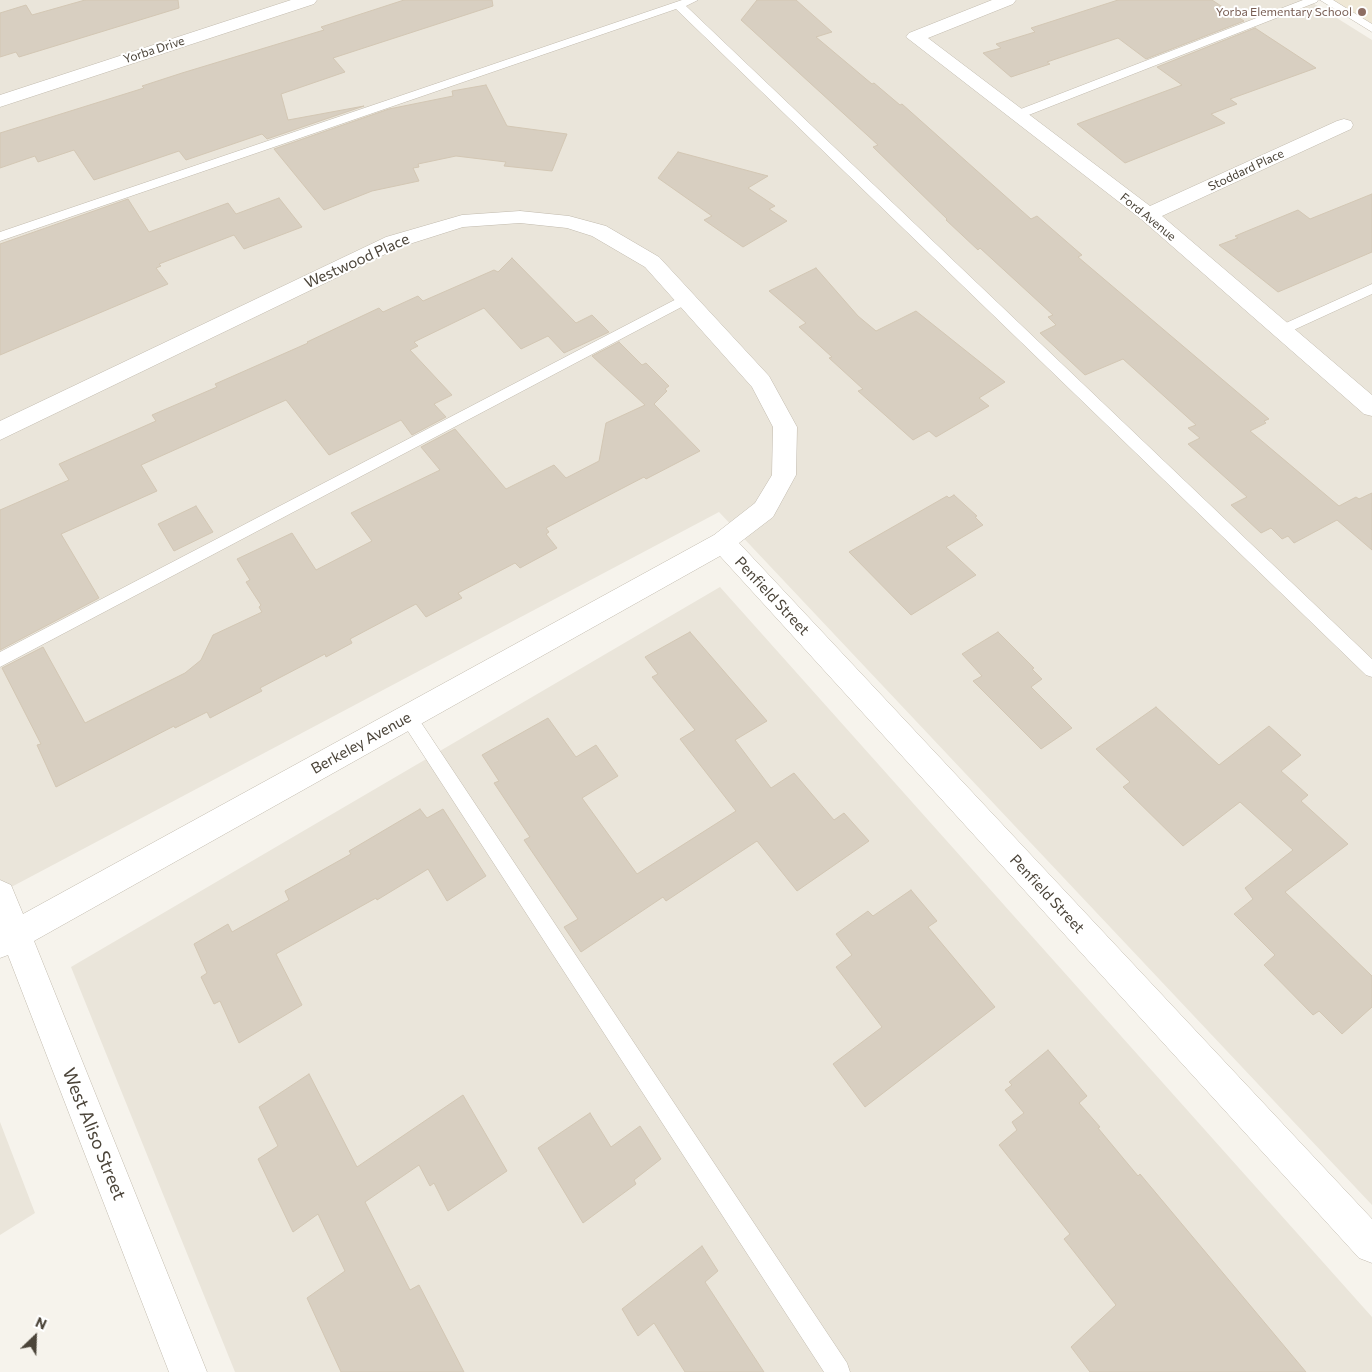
<!DOCTYPE html>
<style>
body{margin:0}
#map{position:relative;width:1372px;height:1372px;overflow:hidden;background:#f6f3ec;font-family:Commissioner,sans-serif}
canvas{display:block}
.north{position:absolute;left:10px;top:1312px;width:50px;height:50px;-webkit-text-stroke:4px #fff;paint-order:stroke;rotate:24deg;font-size:14px;font-weight:700;line-height:20px;text-align:center;color:#4b4439}
.north::after{content:'';display:block;margin:auto;width:18px;height:22px;background:#4b4439;clip-path:polygon(50% 0,100% 100%,50% 72%,0 100%)}
</style>
<div id="map">
<canvas width="1372" height="1372"></canvas>
<div class="north">N</div>
</div>
<script>
const ctx = document.querySelector('canvas').getContext('2d');
ctx.lineJoin = 'round';
function fillPath(path, color) {
  ctx.fillStyle = color;
  ctx.fill(path, 'evenodd');
}
function shape(rows) {
  const path = new Path2D();
  for (const r of rows) {
    path.moveTo(r[0], r[1]);
    for (let i = 2; i < r.length; i += 2) path.lineTo(r[i], r[i + 1]);
  }
  return path;
}
function strokePath(path, color, width, dash) {
  ctx.strokeStyle = color;
  ctx.lineWidth = width;
  ctx.lineCap = dash ? 'butt' : 'round';
  ctx.setLineDash(dash || []);
  ctx.stroke(path);
}
function drawText(font, color, halo, rows, align = 'center') {
  ctx.font = font + ' Commissioner,sans-serif';
  ctx.lineWidth = 4;
  ctx.setLineDash([]);
  ctx.textBaseline = 'middle';
  ctx.strokeStyle = halo;
  ctx.fillStyle = color;
  for (const [text, x, y, turn = 0] of rows) {
    ctx.save();
    ctx.translate(x, y);
    ctx.rotate((+turn || 0) * Math.PI / 180);
    ctx.textAlign = isNaN(turn) ? turn : align;
    if (halo) ctx.strokeText(text, 0, 0);
    ctx.fillText(text, 0, 0);
    ctx.restore();
  }
}
fillPath(shape([
 [0,0,1308,0,1372,40,1372,1205,719,512,0,893],
 [720,587,1372,1317,1372,1372,235,1372,71,967],
 [0,1122,35,1213,0,1235]
]), '#eae5da');
fillPath(shape([
 [1332,0,1372,0,1372,24]
]), '#efe8d6');
const building = shape([
 [85,0,178,0,179,8,19,57,16,52,0,57,0,13,26,5,32,15,85,0],
 [404,0,492,0,493,6,333,58,345,72,281,94,288,120,364,106,267,139,262,134,186,160,179,151,94,180,74,150,38,162,35,156,0,168,0,133,144,88,142,86,182,73,324,30,321,27,404,0],
 [757,0,796,0,832,32,816,37,872,84,874,83,900,105,902,104,1031,219,1037,216,1082,255,1078,257,1269,419,1264,421,1266,423,1250,431,1339,506,1356,497,1359,499,1372,493,1372,550,1337,520,1294,543,1288,536,1282,539,1271,528,1261,533,1231,505,1247,497,1188,444,1200,438,1188,428,1196,425,1123,359,1085,375,1040,333,1056,325,1048,317,1053,315,980,248,978,250,946,220,947,219,873,147,878,145,741,20,757,0],
 [1118,0,1212,0,1244,21,1146,59,1118,38,1047,62,1050,64,1011,77,983,53,1001,48,996,44,1035,32,1031,28,1118,0],
 [1255,28,1316,68,1230,99,1237,104,1211,114,1225,123,1125,163,1077,124,1182,85,1157,67,1255,28],
 [486,85,507,126,567,134,552,171,504,166,506,162,456,156,418,164,419,167,413,168,419,181,372,191,324,210,274,149,389,109,453,96,452,91,486,85],
 [678,152,768,176,748,188,775,206,769,209,787,221,743,247,704,220,712,216,658,178,678,152],
 [1372,194,1372,252,1278,292,1219,245,1238,238,1235,236,1298,210,1310,219,1372,194],
 [279,198,302,227,244,249,234,235,159,264,161,266,156,268,168,284,0,355,0,244,128,199,149,232,228,203,236,214,279,198],
 [512,258,576,323,592,315,609,332,564,353,548,336,521,349,484,308,414,342,418,346,410,350,452,395,434,404,446,417,412,435,401,420,329,455,286,400,141,465,157,491,61,534,99,598,0,650,0,510,69,480,59,464,156,421,152,415,217,387,215,384,308,343,307,342,379,308,383,312,418,296,423,301,494,270,498,272,512,258],
 [816,268,858,316,876,331,916,311,1005,382,979,398,989,406,936,437,929,431,913,440,858,391,863,389,829,358,832,357,799,327,806,323,769,291,816,268],
 [619,342,642,365,646,363,669,386,665,389,667,391,654,404,700,451,646,479,644,477,546,528,549,532,546,534,557,548,520,568,515,563,458,593,462,598,426,617,416,604,350,639,352,643,326,657,325,654,260,688,262,691,210,718,207,712,175,728,174,726,56,787,37,745,41,744,2,668,43,647,85,723,185,673,201,660,213,635,262,612,259,607,261,605,246,582,250,580,237,559,292,533,316,570,372,541,351,513,440,470,421,447,455,429,506,489,554,465,566,478,599,461,606,423,645,405,592,356,619,342],
 [954,495,977,516,975,517,983,525,946,547,976,575,911,615,849,552,947,496,949,498,954,495],
 [196,506,213,532,174,551,158,524,196,506],
 [690,632,767,721,735,740,771,788,794,773,834,820,844,813,869,841,797,891,757,841,666,901,663,897,581,952,564,927,578,919,524,840,530,837,494,783,499,781,482,755,548,718,576,757,596,745,618,776,582,798,637,874,736,811,680,739,695,730,652,677,658,674,645,657,690,632],
 [998,632,1034,668,1032,669,1042,679,1031,687,1072,728,1041,749,973,681,982,676,962,654,998,632],
 [1156,707,1219,765,1269,726,1301,755,1281,771,1308,795,1301,801,1348,844,1285,892,1372,976,1372,1007,1342,1034,1319,1011,1313,1015,1264,965,1275,955,1234,914,1253,899,1245,888,1293,850,1240,802,1183,846,1123,787,1130,782,1096,749,1156,707],
 [420,809,427,818,443,809,486,876,447,901,428,869,377,900,376,898,276,954,302,1005,239,1043,220,1001,214,1004,201,977,207,973,194,944,228,924,232,932,289,900,285,891,351,854,349,851,420,809],
 [911,890,937,921,928,927,995,1007,865,1107,833,1064,882,1027,836,967,852,955,836,934,868,911,873,916,911,890],
 [1048,1050,1087,1096,1079,1103,1100,1127,1098,1128,1138,1176,1140,1174,1306,1372,1090,1372,1071,1347,1116,1305,1064,1239,1070,1234,999,1145,1017,1130,1012,1122,1024,1113,1005,1090,1012,1085,1009,1082,1048,1050],
 [309,1074,357,1167,463,1095,507,1171,448,1211,434,1183,430,1186,419,1165,365,1202,410,1290,419,1285,464,1372,341,1372,307,1298,345,1271,318,1214,293,1232,258,1159,278,1146,259,1107,309,1074],
 [590,1113,611,1147,640,1126,661,1159,634,1180,636,1184,583,1223,538,1148,590,1113],
 [702,1246,718,1271,705,1282,764,1372,685,1372,654,1323,638,1336,622,1309,702,1246]
]);
fillPath(building, '#d8cfc1');
strokePath(building, '#d3c7b4', 1);
const lane = shape([
 [682,0,698,0,686,6,1372,659,1372,677,1366,675,676,9,0,241,0,232,682,0],
 [1303,0,1318,0,1317,2,1021,118,1017,119,1011,115,1013,112,1303,0],
 [1320,0,1333,0,1372,24,1372,32,1320,0],
 [1372,284,1372,294,1287,333,1277,333,1275,330,1277,327,1372,284],
 [686,294,691,296,693,299,691,302,0,667,0,652,686,294],
 [408,709,414,712,847,1363,850,1372,824,1372,402,722,399,717,402,712,408,709]
]);
const street = shape([
 [291,0,317,0,314,4,0,107,0,95,291,0],
 [992,0,1016,0,1013,4,928,38,1150,206,1337,121,1344,119,1351,121,1353,125,1351,129,1162,216,1372,395,1372,416,1364,414,1141,219,906,37,909,33,992,0],
 [520,211,569,216,606,226,659,257,769,376,797,427,796,475,773,517,739,543,1372,1219,1372,1263,1359,1258,720,556,34,941,207,1372,169,1372,8,955,0,958,0,880,11,885,23,914,714,535,755,503,772,475,773,427,752,387,645,267,592,236,567,228,520,223,463,227,400,247,0,440,0,421,386,237,462,215,520,211]
]);
strokePath(lane, '#c2bbae', 1);
strokePath(street, '#c2bbae', 1);
fillPath(lane, '#fff');
fillPath(street, '#fff');
for (const [x, y, r, color] of [
 [1362,12,5,"#8d6e63"]
]) {
  const dot = new Path2D();
  dot.arc(x, y, r, 0, 2 * Math.PI);
  ctx.fillStyle = color;
  ctx.fill(dot);
  strokePath(dot, '#fff', 2);
}
drawText('12px', '#785e54', '#fff', [
 ["Yorba Elementary School",1352,12]
], 'right');
drawText('12px', '#4b4439', '#fff', [
 ["Yorba Drive",154,50,-18],
 ["Stoddard Place",1246,170,-25],
 ["Ford Avenue",1148,217,39]
]);
drawText('15px', '#4b4439', '#fff', [
 ["Westwood Place",357,261,-24],
 ["Penfield Street",772,596,47],
 ["Berkeley Avenue",361,743,-29],
 ["Penfield Street",1047,894,47]
]);
drawText('18px', '#4b4439', '#fff', [
 ["West Aliso Street",94,1134,68]
]);
</script>
